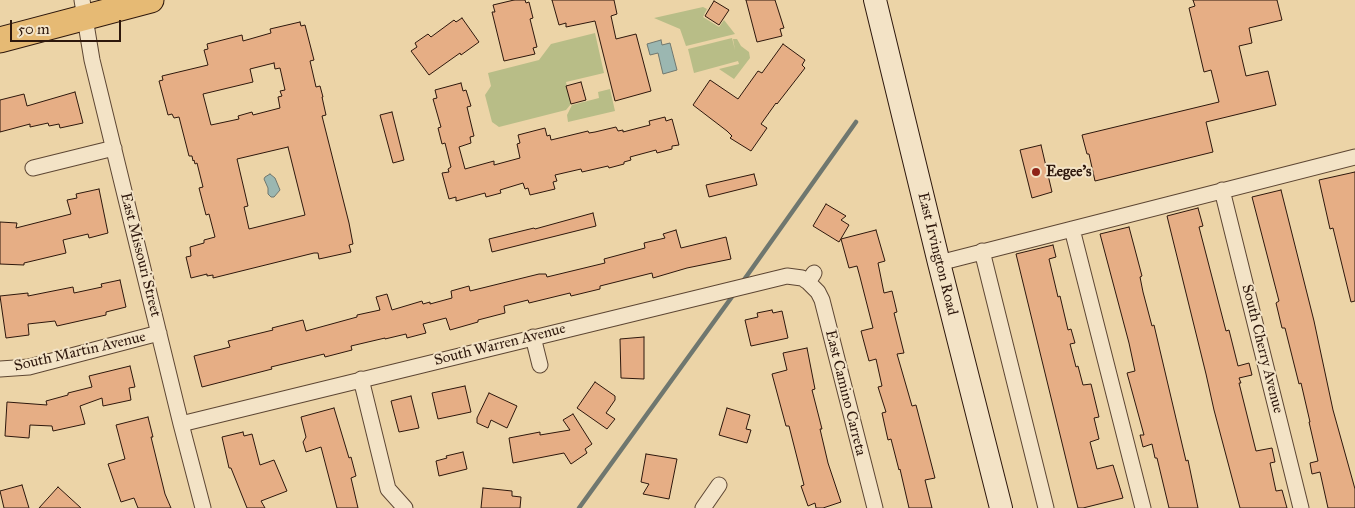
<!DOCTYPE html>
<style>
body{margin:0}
#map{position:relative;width:1355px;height:508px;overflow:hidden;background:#ecd4a7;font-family:"IM FELL Great Primer",serif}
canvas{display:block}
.scale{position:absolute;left:10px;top:20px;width:111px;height:22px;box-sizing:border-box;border:2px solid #2d170c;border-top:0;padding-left:6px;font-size:15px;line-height:18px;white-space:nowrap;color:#2d170c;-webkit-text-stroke:4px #f3e3c6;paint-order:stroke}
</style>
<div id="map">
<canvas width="1355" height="508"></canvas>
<div class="scale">50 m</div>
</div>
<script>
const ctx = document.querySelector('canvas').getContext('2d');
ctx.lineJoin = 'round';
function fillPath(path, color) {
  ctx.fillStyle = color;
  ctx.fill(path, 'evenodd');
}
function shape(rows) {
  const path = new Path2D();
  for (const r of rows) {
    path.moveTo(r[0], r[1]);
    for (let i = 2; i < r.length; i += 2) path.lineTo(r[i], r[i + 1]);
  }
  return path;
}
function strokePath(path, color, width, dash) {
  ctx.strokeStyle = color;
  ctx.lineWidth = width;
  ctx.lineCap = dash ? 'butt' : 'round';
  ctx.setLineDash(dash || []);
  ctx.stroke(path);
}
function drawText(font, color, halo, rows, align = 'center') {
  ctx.font = font + ' "IM FELL Great Primer",serif';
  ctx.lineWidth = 4;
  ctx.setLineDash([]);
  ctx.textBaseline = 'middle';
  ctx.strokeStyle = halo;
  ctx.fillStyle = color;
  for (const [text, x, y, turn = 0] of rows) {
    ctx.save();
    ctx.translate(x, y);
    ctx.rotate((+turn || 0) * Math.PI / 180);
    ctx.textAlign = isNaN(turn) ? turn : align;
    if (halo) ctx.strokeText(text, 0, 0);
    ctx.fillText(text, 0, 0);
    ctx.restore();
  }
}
fillPath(shape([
 [703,7,707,9,703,17,719,27,724,20,735,34,686,46,680,29,654,18],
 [595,33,604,73,566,82,571,104,566,110,499,127,492,122,485,95,491,86,488,73,539,60,551,44],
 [732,38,735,50,733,39,737,39,741,46,749,52,750,58,734,79,719,69,739,64,738,61,694,73,688,49],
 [610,89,615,111,568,122,567,115,572,105,599,98,598,92]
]), '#b8bd87');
const water = shape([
 [661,40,662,45,670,43,677,70,663,74,658,53,650,55,647,44,661,40],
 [270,174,275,178,280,190,274,197,271,197,268,194,268,188,264,179,265,177,270,174]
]);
fillPath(water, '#9bb7b1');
strokePath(water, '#6f776f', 1);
strokePath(shape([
 [741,284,856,122],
 [579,508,734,294]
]), '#6f776f', 4.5);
const building = shape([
 [514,0,525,0,526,3,529,2,533,18,530,19,537,47,533,48,535,54,504,61,492,12,495,12,493,5,514,0],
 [552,0,614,0,617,14,611,16,616,39,636,34,651,91,615,101,595,21,566,27,566,23,559,25,552,0],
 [746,0,775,0,784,28,780,29,782,36,757,42,746,0],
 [1193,0,1277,0,1282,20,1249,28,1252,43,1239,46,1246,76,1268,71,1276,105,1206,122,1213,152,1095,181,1089,154,1087,154,1082,135,1219,102,1211,70,1204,72,1189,8,1195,6,1193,0],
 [714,1,729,10,719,25,705,16,714,1],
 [462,18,479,42,461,55,460,53,429,75,411,51,417,47,415,43,428,34,431,37,454,20,456,22,462,18],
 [300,22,301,26,305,25,314,60,310,61,316,87,320,86,323,97,322,97,326,115,322,116,349,223,353,244,349,245,351,252,319,259,318,253,314,253,213,278,213,275,207,276,207,274,191,278,186,257,191,256,190,247,204,243,204,240,215,237,209,214,206,215,199,188,203,187,197,163,195,164,194,160,193,161,192,156,189,156,179,117,174,118,172,114,168,115,159,81,163,80,162,76,208,65,204,50,208,49,207,44,242,35,243,41,271,33,270,29,300,22],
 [274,63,275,69,280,68,285,90,280,91,282,96,278,97,280,108,253,115,252,112,238,116,239,119,211,125,203,94,253,82,250,69,274,63],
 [288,147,305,215,249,229,244,207,248,206,237,159,288,147],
 [783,44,805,60,802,65,805,68,777,104,776,103,761,124,767,128,751,151,730,138,732,136,727,131,693,105,710,80,738,99,758,71,762,73,783,44],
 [581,82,586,100,571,104,566,86,581,82],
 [461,83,463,91,466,90,471,106,467,107,474,136,470,137,471,143,459,147,465,169,494,161,494,165,520,158,517,144,520,143,518,135,545,128,547,136,550,135,551,140,588,131,589,133,595,132,616,127,618,131,623,130,623,132,650,125,649,121,665,117,666,121,672,119,679,145,672,146,672,149,657,153,656,150,630,157,631,160,624,162,624,164,609,168,608,166,582,172,581,169,555,175,557,181,553,182,555,189,530,195,528,188,525,189,523,183,500,190,501,193,486,197,485,193,456,201,456,197,449,199,442,173,449,172,448,169,451,167,445,143,442,144,438,128,441,127,433,99,437,98,435,90,461,83],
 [75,92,83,123,60,128,59,124,49,126,48,123,30,127,30,124,0,132,0,100,24,94,27,106,75,92],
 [392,112,404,160,393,163,380,115,392,112],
 [1041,145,1052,192,1032,198,1020,150,1041,145],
 [1355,172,1355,301,1351,302,1333,228,1330,229,1319,180,1355,172],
 [754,174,757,185,709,197,706,185,754,174],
 [99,189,108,233,89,238,88,234,63,240,66,253,24,263,24,265,0,264,0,222,17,223,16,228,71,214,67,200,77,198,76,194,99,189],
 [1281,190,1314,321,1333,410,1355,489,1355,508,1328,508,1320,472,1312,474,1310,463,1318,461,1309,422,1310,422,1301,383,1299,384,1285,328,1282,328,1276,303,1279,301,1252,197,1281,190],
 [826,204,846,216,841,220,849,225,839,242,813,226,826,204],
 [1198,208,1203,226,1199,227,1226,331,1229,330,1238,366,1249,363,1252,375,1239,378,1241,383,1239,383,1256,451,1272,448,1275,462,1270,463,1276,491,1282,490,1287,508,1240,508,1214,410,1206,374,1167,216,1198,208],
 [593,213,596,226,492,252,489,239,534,228,535,229,593,213],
 [1129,227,1142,276,1140,277,1143,292,1152,326,1154,325,1186,461,1188,460,1198,508,1169,508,1157,458,1155,458,1152,444,1143,447,1140,435,1144,435,1127,373,1135,371,1129,343,1100,234,1129,227],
 [676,230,681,248,726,237,731,259,687,268,653,278,652,273,600,286,600,289,571,296,570,293,529,303,528,300,504,306,505,313,478,320,478,322,450,330,446,318,423,324,426,333,407,338,406,334,385,339,385,338,351,346,352,350,325,357,324,354,271,367,272,369,202,387,194,356,230,347,228,341,273,330,272,328,303,320,306,331,357,317,357,315,380,310,376,297,387,294,392,310,422,301,423,304,430,302,430,304,452,298,451,291,469,286,470,291,539,274,546,274,547,277,605,263,604,259,645,248,644,243,665,238,663,234,676,230],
 [876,230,885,261,878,263,884,293,892,291,897,312,894,313,904,353,897,354,912,406,916,405,935,478,925,480,932,508,909,508,900,469,899,470,891,439,888,440,882,413,886,412,878,387,882,386,876,359,869,361,861,331,873,328,860,277,857,266,849,268,841,239,876,230],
 [1053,245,1056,257,1049,259,1058,297,1060,296,1068,330,1071,329,1075,343,1070,344,1076,367,1078,366,1083,385,1091,384,1099,417,1094,418,1099,439,1090,442,1097,469,1113,465,1123,498,1083,508,1078,508,1074,492,1016,254,1053,245],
 [120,280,126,307,106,312,106,315,57,326,55,321,28,324,29,335,6,338,0,296,28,293,28,296,73,287,74,293,102,287,101,284,120,280],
 [772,310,773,313,782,311,788,338,751,346,745,320,758,317,757,313,772,310],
 [644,337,644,379,621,378,620,339,644,337],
 [807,348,815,389,812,390,822,429,820,429,828,463,841,502,823,508,816,508,815,503,808,506,801,486,804,485,789,426,786,426,772,374,787,370,783,353,807,348],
 [130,366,135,387,129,388,131,400,103,406,102,398,80,406,85,424,53,431,52,426,30,425,29,438,5,436,7,402,47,405,46,401,68,395,68,393,92,387,89,376,130,366],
 [595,382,615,396,615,400,606,413,615,419,607,429,577,408,595,382],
 [465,386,471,412,438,419,432,393,465,386],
 [489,393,517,406,507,428,491,420,488,428,477,423,477,418,489,393],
 [411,396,419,428,399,432,391,401,411,396],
 [334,408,349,458,351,457,356,476,351,478,358,508,337,508,321,447,306,452,303,442,306,437,301,417,334,408],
 [727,408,750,415,746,429,751,430,747,443,719,435,727,408],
 [573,414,592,444,585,449,587,453,571,464,564,453,513,463,509,438,540,432,540,435,570,430,563,420,573,414],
 [148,417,153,437,151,437,165,494,171,508,138,508,134,498,121,502,108,464,125,459,116,425,148,417],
 [243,432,244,436,252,434,260,465,274,460,287,491,261,501,265,508,247,508,231,468,229,468,222,437,243,432],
 [463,452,467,469,439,476,436,461,447,458,446,456,463,452],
 [646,454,677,459,669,499,643,494,649,484,641,482,646,454],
 [22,485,29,508,4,508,0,491,22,485],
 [58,487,81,508,39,508,58,487],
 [483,488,512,491,512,496,521,497,520,508,481,508,483,488]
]);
fillPath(building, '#e6ae85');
strokePath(building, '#2d170c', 1);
const minor = shape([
 [82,0,92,60,181,424,203,508],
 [33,168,114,148],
 [1222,190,1301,508],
 [1072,229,1143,508],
 [982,251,1046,508],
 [939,263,1355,157],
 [808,282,818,292,822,300,875,508],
 [533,337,540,365],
 [0,369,29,367,159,333],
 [361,379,388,489,405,508],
 [181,424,787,276,802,278,808,282,814,273],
 [703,508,719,485]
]);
const secondary = shape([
 [875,0,939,263,1001,508]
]);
const primary = shape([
 [0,40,151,0]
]);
strokePath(minor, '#5d4633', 17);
strokePath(secondary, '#2d170c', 24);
strokePath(primary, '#2d170c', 27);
strokePath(minor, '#f3e3c6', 15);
strokePath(secondary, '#f3e3c6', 22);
strokePath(primary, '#e6ba74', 25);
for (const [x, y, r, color] of [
 [1036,172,5,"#8f2418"]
]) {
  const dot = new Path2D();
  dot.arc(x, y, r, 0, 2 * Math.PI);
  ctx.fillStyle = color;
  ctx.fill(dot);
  strokePath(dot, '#f3e3c6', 2);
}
drawText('bold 15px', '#2d170c', '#f3e3c6', [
 ["Eegee's",1046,172]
], 'left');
drawText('15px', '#2d170c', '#f3e3c6', [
 ["East Irvington Road",937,254,76],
 ["East Missouri Street",140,255,76],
 ["South Warren Avenue",500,345,-14],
 ["South Cherry Avenue",1262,349,76],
 ["South Martin Avenue",80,352,-13],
 ["East Camino Carreta",845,393,76]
]);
</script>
